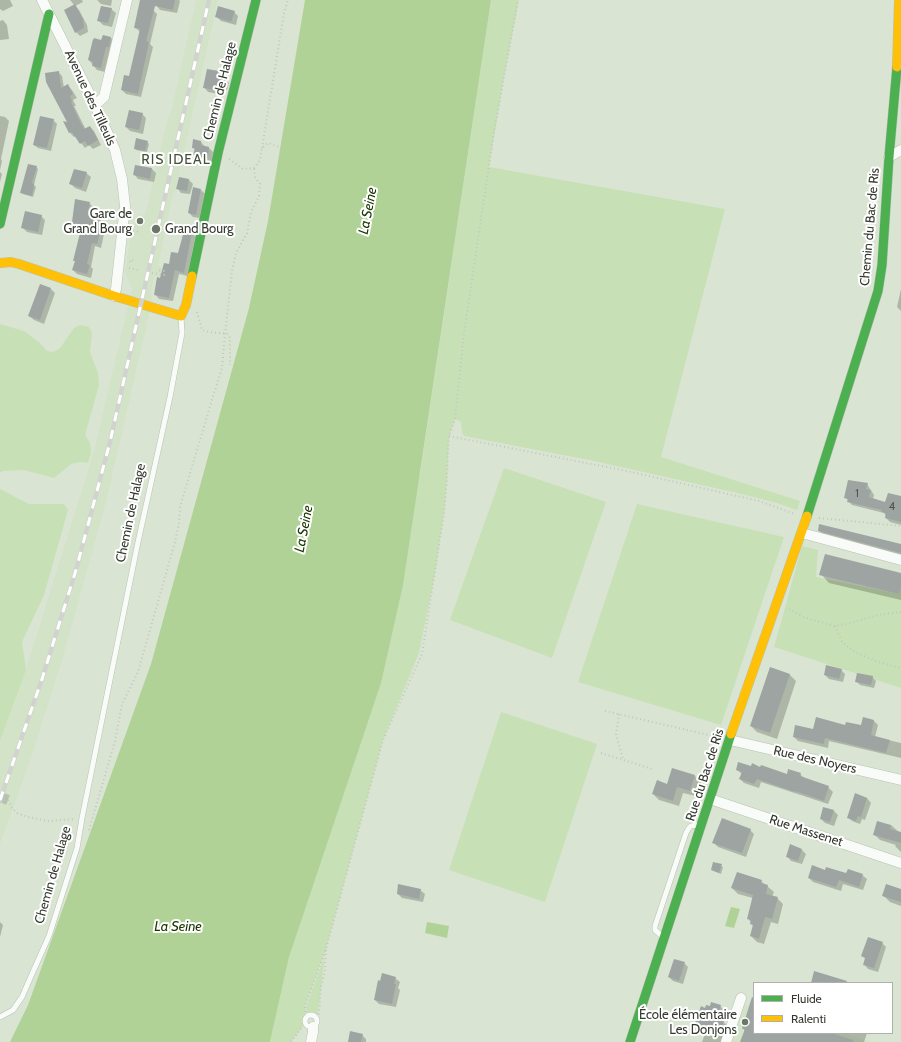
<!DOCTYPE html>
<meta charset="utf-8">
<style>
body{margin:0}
#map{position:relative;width:901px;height:1042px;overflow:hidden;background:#dae4d3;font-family:Cabin,sans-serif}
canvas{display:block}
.legend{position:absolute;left:753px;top:982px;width:140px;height:52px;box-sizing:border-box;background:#fff;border:1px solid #aeb0ac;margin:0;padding:5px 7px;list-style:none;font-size:12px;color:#343a2f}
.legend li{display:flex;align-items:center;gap:8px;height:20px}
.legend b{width:20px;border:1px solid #aeb0ac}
</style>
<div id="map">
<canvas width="901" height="1042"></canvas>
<ul class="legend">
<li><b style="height:5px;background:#4caf50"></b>Fluide</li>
<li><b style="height:5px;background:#ffc107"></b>Ralenti</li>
</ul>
</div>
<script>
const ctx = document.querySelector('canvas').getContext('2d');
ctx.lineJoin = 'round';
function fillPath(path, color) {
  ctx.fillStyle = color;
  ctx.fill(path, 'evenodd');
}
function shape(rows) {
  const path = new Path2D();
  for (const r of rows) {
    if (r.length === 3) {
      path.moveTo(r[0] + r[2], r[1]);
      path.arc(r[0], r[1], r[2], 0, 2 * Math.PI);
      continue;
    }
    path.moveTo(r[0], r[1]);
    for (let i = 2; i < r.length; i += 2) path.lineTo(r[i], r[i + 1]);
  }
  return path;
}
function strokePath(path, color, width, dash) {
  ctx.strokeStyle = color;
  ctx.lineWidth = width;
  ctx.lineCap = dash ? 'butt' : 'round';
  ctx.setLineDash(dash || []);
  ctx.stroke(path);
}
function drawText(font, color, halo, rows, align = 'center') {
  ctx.font = font + ' Cabin,sans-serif';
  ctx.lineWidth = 4;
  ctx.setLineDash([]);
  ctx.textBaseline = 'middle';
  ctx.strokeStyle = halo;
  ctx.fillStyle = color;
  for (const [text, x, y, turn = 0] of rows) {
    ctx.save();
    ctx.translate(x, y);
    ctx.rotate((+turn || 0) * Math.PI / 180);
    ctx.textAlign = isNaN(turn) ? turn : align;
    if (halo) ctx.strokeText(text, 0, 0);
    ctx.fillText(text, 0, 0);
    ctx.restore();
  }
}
fillPath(shape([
 [196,0,218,0,175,192,173,193,158,266,169,269,166,279,154,276,151,291,152,302,130,296,132,289,127,276,125,274,131,231,135,225,137,215,145,216,168,116,170,116],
 [128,306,150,311,106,502,62,660,31,758,0,844,0,741,26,670,94,451],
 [753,1003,754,1004,754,1033,844,1033,872,1042,731,1042,743,1006]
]), '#d3e3c7');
fillPath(shape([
 [491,0,519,0,505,72,489,167,725,209,661,457,800,501,797,510,777,503,742,494,594,461,464,436,462,432,461,422,455,419,449,436,447,480,444,513,435,574,419,653,383,740,326,949,305,1006,306,1018,303,1026,291,1042,270,1042,289,957,420,474],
 [0,324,24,331,39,342,47,351,53,352,60,348,74,328,80,325,89,327,92,333,90,352,98,373,99,385,85,435,90,443,91,453,88,463,80,462,71,464,54,478,24,470,3,471,0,473],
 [504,468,606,502,552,658,450,620],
 [0,489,29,504,64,504,68,510,44,595,22,642,26,670,0,741],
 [637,504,784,537,721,725,578,682],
 [802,546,818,550,816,577,899,594,901,588,901,688,774,647],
 [501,712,597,744,545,902,449,870],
 [325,955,318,1013,316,1016,310,1014,307,1016,306,1007]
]), '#c8e0b6');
fillPath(shape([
 [305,0,491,0,403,585,381,683,289,957,270,1042,10,1042,28,1005,151,664,249,308,268,221],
 [731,907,740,909,734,928,725,926],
 [427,922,449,926,447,938,425,933]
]), '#b0d297');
fillPath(shape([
 [0,0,10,0,13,6,3,11,0,9],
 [70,0,82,0,83,2,75,6,79,10,87,25,88,32,80,36,76,32,75,6],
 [97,0,112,0,111,6,101,4],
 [157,0,179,0,180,1,177,13,160,10,156,5],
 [111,9,116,13,112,27,103,25,99,21],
 [153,10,157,14,150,44,153,47,141,97,126,94,122,90,130,77,140,32,135,27],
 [234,12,238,16,236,25,221,21,216,16],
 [3,20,7,25,9,39,0,40,0,21],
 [103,36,111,38,115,42,113,51,110,50,105,72,97,70,89,60,102,41],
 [58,72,62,76,64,88,68,86,72,90,77,98,73,100,76,106,74,106,85,128,86,129,90,127,94,131,101,145,93,149,89,145,85,148,76,136,74,137,70,133,69,124,47,82],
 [218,72,223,76,222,78,229,83,227,90,220,89,219,94,208,92,204,87],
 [142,114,146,118,143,134,130,131,126,127],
 [0,116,5,117,9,121,1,159,2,161,0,170],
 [53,120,57,124,51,151,38,148,34,145],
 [147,142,149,144,147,152,136,150,135,148],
 [201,142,205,147,209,148,213,152,212,161,199,159,195,155,195,150,193,148],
 [136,166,152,169,156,173,154,182,138,179,134,174],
 [36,167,38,169,34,185,36,187,33,197,23,194,21,192],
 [0,172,2,174,0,182],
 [86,173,91,177,86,192,75,188,71,184],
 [189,180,193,184,190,194,181,193,178,189],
 [201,190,205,194,200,218,193,217,189,213],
 [89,203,93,207,92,213,97,215,101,219,99,230,104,234,101,248,95,246,91,267,93,269,91,278,77,274,73,270,76,262,74,260,80,235,71,233,67,229],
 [41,216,45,220,42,235,27,232,23,228],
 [192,233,196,237,188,276,179,274,173,301,159,299,155,294,161,279,169,265,179,255],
 [51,289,55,293,44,324,34,320,29,316],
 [901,289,901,311,897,307],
 [867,484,874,495,873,499,886,503,901,497,901,525,890,522,886,518,886,516,884,513,852,505,845,497],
 [819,530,901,545,901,557,825,537],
 [821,574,901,574,901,600,829,583],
 [770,668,790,675,796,681,777,739,757,732,751,726],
 [841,670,845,674,843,682,829,679,825,675],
 [872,677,876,681,874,688,860,685,856,681],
 [864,718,874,721,878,725,875,737,901,743,901,758,829,741,828,748,798,741,794,737,814,731,846,726,862,727],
 [752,767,787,775,800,774,804,778,828,787,833,792,828,804,761,782,759,788,744,783,740,779,742,774,737,770],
 [673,769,695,776,701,782,696,796,683,793,679,806,659,800,653,794,668,785],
 [856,794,867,798,871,803,865,820,862,819,860,824,852,821,848,817],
 [824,808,834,811,838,815,834,826,825,823,821,819],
 [891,825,901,834,901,852,895,846,896,845,880,840,874,834],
 [750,830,754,834,746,857,718,847,713,842],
 [802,850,806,854,802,864,791,861,787,856],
 [714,863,723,867,721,874,712,870],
 [826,871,847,875,862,875,867,879,863,890,843,884,841,891,813,882,809,878],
 [761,881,774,892,772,897,777,898,783,904,778,924,771,922,764,944,757,942,751,936,753,926,748,918,753,898,738,894,732,888],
 [420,890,425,894,423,902,402,898,398,894],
 [901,890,901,906,890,902,884,896],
 [0,922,3,925,0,937],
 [882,943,886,947,878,972,868,969,864,964,866,959,863,956],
 [684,963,688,967,683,984,673,981,669,977],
 [395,978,400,982,398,988,400,990,396,1007,379,1004,375,1000],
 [720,1006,723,1009,720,1020,727,1025,721,1042,702,1042,706,1031,699,1029,696,1026,706,1009],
 [754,1009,754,1033,867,1033,864,1042,742,1042,745,1031,743,1028],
 [362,1035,366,1039,366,1042,349,1042]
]), '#0003');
fillPath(shape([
 [140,0,175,0,173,10,155,6,146,41,149,42,138,94,121,90,124,75,129,76,140,29,134,28],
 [75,4,83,19,84,28,75,33,64,10],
 [101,6,112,8,108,23,97,21],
 [218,6,235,11,231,22,215,17],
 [103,35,111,37,109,47,106,47,101,68,92,66,93,62,88,60,93,39,93,40,94,38,101,40],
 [207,69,219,71,218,76,225,78,223,87,216,85,215,90,203,88],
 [59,71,61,88,68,84,73,94,70,96,72,101,71,102,82,126,84,126,83,127,84,129,90,126,98,140,88,146,85,141,80,144,72,132,69,133,63,121,67,122,46,82,45,73],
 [129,110,143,113,139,130,125,127],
 [40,116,54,119,47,148,33,145],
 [136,138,148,141,145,151,134,149],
 [193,139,201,141,201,145,209,147,208,158,193,155,195,148,192,148],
 [28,164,37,166,32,183,34,184,32,196,20,193],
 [135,165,152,168,150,179,133,175],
 [74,169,87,172,82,188,69,184],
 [179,177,189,179,187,191,176,189],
 [193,187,201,189,196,215,188,213],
 [75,199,90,202,88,212,98,214,95,228,101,229,97,244,92,243,87,264,90,265,87,274,72,270,75,261,73,261,80,233,66,229,68,221,72,222],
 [25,211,42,215,38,232,21,228],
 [184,231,192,232,184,273,175,270,169,298,154,295,157,277,160,278,164,263,169,264,171,252,178,253],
 [40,284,51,288,40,320,28,316],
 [848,480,868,483,866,489,871,490,869,497,885,502,888,493,901,496,901,522,885,518,886,513,881,512,882,510,847,502,848,499,844,498],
 [819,524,901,544,901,553,818,531],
 [825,554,901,573,901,587,899,594,819,575],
 [826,665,842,669,839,679,824,675],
 [770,667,790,674,770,733,750,726],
 [857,673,873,676,871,685,855,682],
 [816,717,845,725,846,722,861,725,863,717,874,720,871,735,890,740,886,753,825,738,824,744,793,737,795,725,813,729],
 [738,762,751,766,752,763,760,767,761,765,787,774,788,769,801,773,800,776,829,786,824,801,795,791,795,792,757,779,754,784,739,779,742,772,736,770],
 [672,768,695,775,690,791,677,787,673,801,652,794,657,780,667,784],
 [855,793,867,798,861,817,858,816,856,821,847,818],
 [823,807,834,810,830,822,820,819],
 [722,818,751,829,742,853,712,843],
 [877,821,891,825,890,829,901,832,901,843,873,835],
 [790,844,802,849,798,861,786,857],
 [713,862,722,864,719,873,711,870],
 [812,865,825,870,826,867,846,873,848,869,863,874,859,887,839,880,836,887,808,878],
 [737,872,762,880,761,883,768,885,766,894,778,897,772,919,765,917,759,939,750,936,753,925,750,924,751,920,747,919,753,895,731,888],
 [398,884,421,889,419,899,397,894],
 [886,884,901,889,901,902,882,896],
 [868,937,883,942,874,968,863,965,865,958,861,956],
 [674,959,685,962,679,981,668,977],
 [814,971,847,981,846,983,811,983],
 [382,973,396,977,394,984,396,984,392,1004,374,1000,378,980,380,981],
 [752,997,754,998,754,1033,831,1033,853,1040,853,1042,740,1042,745,1029,742,1029],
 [711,1002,721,1005,717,1018,724,1021,720,1034,694,1026,701,1006,705,1008,706,1005,710,1006],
 [350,1031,363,1034,361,1042,348,1042]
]), '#9da4a2');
strokePath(shape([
 [0,797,8,800]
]), '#b9c2b2', 10, [10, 5]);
const lane = shape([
 [662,936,655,930,655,926,686,833,689,828,691,826,698,825],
 [311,1021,6],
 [0,1017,13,1010,22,997,32,974,49,936,77,848,82,818,138,542,170,397,182,333,181,317]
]);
const street = shape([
 [42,0,95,105,115,150,122,179,125,206,116,289,114,296],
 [95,105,104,97,127,0],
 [889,157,901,150],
 [802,533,901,560],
 [730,740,901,780],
 [710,799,901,863],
 [311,1042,313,1032,313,1027],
 [726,1042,741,998]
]);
const fast = shape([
 [0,224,49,14],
 [192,276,218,153,256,0],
 [807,516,878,291,882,265,889,157,897,67],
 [630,1042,731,734]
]);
const slow = shape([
 [897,67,899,0],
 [0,263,11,262,19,264,114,296,181,316,186,305,192,276],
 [731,734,807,516]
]);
strokePath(lane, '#b8c0b3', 6);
strokePath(street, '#b8c0b3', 11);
strokePath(fast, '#b8c0b3', 10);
strokePath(slow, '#b8c0b3', 10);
strokePath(shape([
 [262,148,284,13,288,0],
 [229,159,243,169,254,168,260,160,262,148,268,143,280,147,283,152],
 [133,231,141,232],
 [130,262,130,260,135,261],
 [129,268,140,271],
 [152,273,164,275,164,271,157,270],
 [197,312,202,330,209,332,228,334,230,338,230,365],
 [449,436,627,471,759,501,795,514],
 [819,518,901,526],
 [789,609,803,617,835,626,851,623,878,615,901,612],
 [835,626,842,642,855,652,878,662,901,668],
 [605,711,717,737],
 [619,714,616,735,623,759],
 [601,753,652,769],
 [8,800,12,808,17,813,28,817,48,821,75,819],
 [89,830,115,741,122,704,138,672,175,542,179,523,180,507,214,393,222,368,225,334,232,271,236,253,247,233,251,212,259,196,260,184,255,177,254,168],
 [317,1018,319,1013,321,987,325,971,326,950],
 [306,1020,305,1006,326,949,383,740,422,654,444,513,447,480,448,446,449,436,455,419,464,333,494,132,518,0],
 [291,1042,302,1027]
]), '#c3c6c0', 2, [1, 3]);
strokePath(lane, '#f9fbf8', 5);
strokePath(street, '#f9fbf8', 10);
strokePath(fast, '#4caf50', 9);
strokePath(slow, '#ffc107', 9);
const rail = shape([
 [0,800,42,679,76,570,110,442,209,0]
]);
strokePath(rail, '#d1d3cf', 4.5);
strokePath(rail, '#fff', 3, [9]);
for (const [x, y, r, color] of [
 [140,221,4,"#6e7668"],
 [156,229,5,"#6e7668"],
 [745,1022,4,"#6e7668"]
]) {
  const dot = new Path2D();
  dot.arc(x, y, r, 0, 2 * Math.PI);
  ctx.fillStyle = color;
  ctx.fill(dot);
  strokePath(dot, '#fff', 1.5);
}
drawText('11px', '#4e544c', null, [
 ["1",857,494],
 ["4",892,507]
]);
drawText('13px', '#343a2f', '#fff', [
 ["Chemin de Halage",220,91,-76],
 ["Avenue des Tilleuls",90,98,65],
 ["Chemin du Bac de Ris",870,227,-85],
 ["Chemin de Halage",131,513,-78],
 ["Rue des Noyers",815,760,13],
 ["Rue du Bac de Ris",705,775,-72],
 ["Rue Massenet",806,831,18],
 ["Chemin de Halage",53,875,-74]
]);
drawText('13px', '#343a2f', '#fff', [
 ["Gare de",132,214],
 ["Grand Bourg",132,229],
 ["Grand Bourg",165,229,"left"],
 ["École élémentaire",737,1015],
 ["Les Donjons",737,1030]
], 'right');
ctx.letterSpacing = '1px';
drawText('14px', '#435138', '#fff', [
 ["RIS IDEAL",176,160]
]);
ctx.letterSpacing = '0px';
drawText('italic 14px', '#1b3600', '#fff', [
 ["La Seine",368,211,-79],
 ["La Seine",304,529,-79],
 ["La Seine",178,927]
]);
</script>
